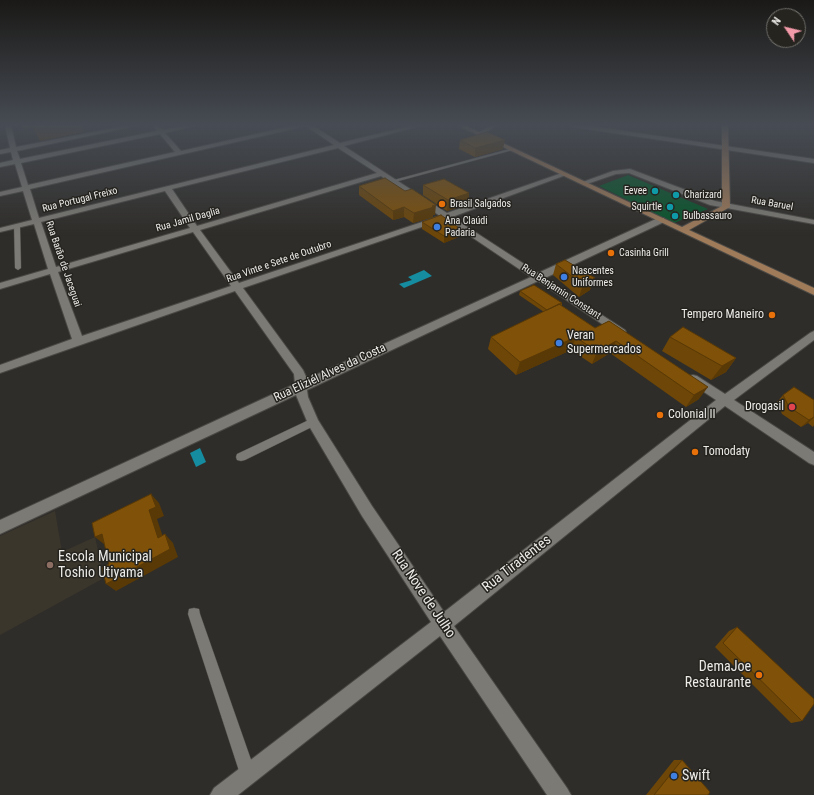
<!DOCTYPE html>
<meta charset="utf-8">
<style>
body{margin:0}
#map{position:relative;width:814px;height:795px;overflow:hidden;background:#2f2d29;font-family:"Roboto Condensed",sans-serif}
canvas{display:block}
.north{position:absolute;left:766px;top:8px;width:40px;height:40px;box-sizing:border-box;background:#26241f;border:1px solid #75746f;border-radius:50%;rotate:305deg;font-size:11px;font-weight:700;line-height:16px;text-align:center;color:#ecebe8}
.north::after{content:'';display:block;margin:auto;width:14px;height:18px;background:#f39aa9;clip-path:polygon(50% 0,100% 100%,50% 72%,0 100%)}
</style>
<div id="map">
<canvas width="814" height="795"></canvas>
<div class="north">N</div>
</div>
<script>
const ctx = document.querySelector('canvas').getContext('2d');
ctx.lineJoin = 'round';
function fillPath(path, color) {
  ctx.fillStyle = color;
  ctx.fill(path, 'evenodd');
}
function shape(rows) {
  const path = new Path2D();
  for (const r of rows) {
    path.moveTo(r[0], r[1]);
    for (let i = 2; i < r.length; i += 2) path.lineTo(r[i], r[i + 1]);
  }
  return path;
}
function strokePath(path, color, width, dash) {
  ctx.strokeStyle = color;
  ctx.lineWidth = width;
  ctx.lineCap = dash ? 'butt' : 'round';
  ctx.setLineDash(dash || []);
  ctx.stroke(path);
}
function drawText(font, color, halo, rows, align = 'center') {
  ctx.font = font + ' "Roboto Condensed",sans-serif';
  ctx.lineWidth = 3;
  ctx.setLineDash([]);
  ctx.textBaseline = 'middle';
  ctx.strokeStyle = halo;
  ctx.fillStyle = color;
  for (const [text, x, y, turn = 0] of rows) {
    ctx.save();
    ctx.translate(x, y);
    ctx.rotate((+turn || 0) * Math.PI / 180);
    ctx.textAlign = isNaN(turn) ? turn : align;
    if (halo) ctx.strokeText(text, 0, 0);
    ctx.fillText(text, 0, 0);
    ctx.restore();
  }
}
fillPath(shape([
 [55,511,62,552,95,537,104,578,0,635,0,536]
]), '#3b362c');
fillPath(shape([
 [628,175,708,209,674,223,599,186]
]), '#07562b');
fillPath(shape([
 [424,270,432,276,404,288,399,284,412,280,408,277],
 [200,448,206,462,196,467,190,453]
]), '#158ca0');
const service = shape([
 [509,149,513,150,395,182,390,181,509,149],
 [17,224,20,226,21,268,18,270,15,268,14,226,17,224],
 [313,418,316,419,318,422,316,425,245,460,241,461,237,460,236,457,237,454,313,418],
 [194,608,199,609,200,614,256,774,253,779,248,782,243,779,240,774,188,614,189,609,194,608]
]);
const minor = shape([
 [5,125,11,125,16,147,130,125,141,125,17,151,20,159,157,131,154,127,157,125,163,130,188,125,198,125,165,133,181,151,296,125,312,125,340,143,415,125,424,125,344,146,447,213,562,173,566,173,566,175,452,217,538,273,658,218,664,218,664,222,545,278,625,330,626,332,625,334,617,334,538,281,307,390,308,397,318,420,372,506,444,612,716,400,689,382,687,379,689,376,693,375,697,376,725,394,810,333,814,331,814,340,734,400,814,452,814,465,809,463,725,406,454,626,567,788,571,795,547,795,440,636,238,795,210,795,214,788,431,622,362,516,309,426,296,395,0,534,0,520,295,384,294,374,235,291,0,373,0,365,72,339,50,274,0,289,0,283,48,269,34,224,0,232,0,228,32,220,23,191,0,196,0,192,22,187,15,164,0,167,0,163,13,160,11,152,0,154,0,150,10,148,5,125],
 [306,126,334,145,39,218,30,189,306,126],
 [160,134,175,152,28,185,21,163,160,134],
 [338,148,377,173,197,226,172,189,338,148],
 [381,176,440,216,239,283,200,230,381,176],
 [165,191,190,228,56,267,41,222,165,191],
 [445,219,531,277,307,379,303,370,243,288,445,219],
 [193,232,231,286,82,336,58,272,193,232],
 [491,125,498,125,482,135,478,135,478,133,491,125],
 [570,125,583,125,814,159,814,163,573,127,570,125],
 [630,169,715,201,814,220,814,224,710,205,629,173,616,174,584,185,580,183,613,171,630,169]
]);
const secondary = shape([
 [457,125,464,125,682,227,722,206,722,125,728,125,730,207,689,230,814,288,814,295,457,125]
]);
strokePath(service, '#4b4945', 1);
strokePath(minor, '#4b4945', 2);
strokePath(secondary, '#4b4945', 2);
fillPath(service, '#7c7a74');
fillPath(minor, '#7c7a74');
fillPath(secondary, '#9f7b5a');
fillPath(shape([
 [460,140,503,149,475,157,459,149],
 [423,185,469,193,468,204,447,211,423,195],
 [359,186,435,215,433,215,433,217,413,223,404,217,393,220,359,195],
 [422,222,462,230,461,236,444,243,422,229],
 [556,264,590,290,579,297,553,275],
 [520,291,562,303,562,306,595,328,609,321,699,399,686,407,610,353,592,364,571,350,516,375,488,349,491,337,544,312,519,295],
 [670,337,736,358,726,372,711,380,662,351],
 [783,395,814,400,814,425,813,427,808,423,801,427,782,414,777,402],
 [737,627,802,721,791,723,715,647,729,631],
 [674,760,682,760,708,795,646,795]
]), '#6d4608');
fillPath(shape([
 [21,125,34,125,35,127,23,129],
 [60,125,81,125,84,132,40,141,34,130],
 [505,140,503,149,475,157,475,148],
 [469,193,468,204,447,211,448,200],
 [436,205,435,215,433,215,433,217,413,223,414,213],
 [404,207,404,217,393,220,393,211],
 [462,230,461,236,444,243,444,236],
 [595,278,590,290,579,297,583,285],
 [576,337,571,350,516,375,520,362],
 [616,341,610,353,592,364,597,352],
 [736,358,726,372,711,380,722,366],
 [708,387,699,399,686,407,694,395],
 [814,417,808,423,801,427,809,420],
 [151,494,159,503,164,516,157,519,166,546,158,538,149,510],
 [102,534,105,545,95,537],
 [165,534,173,543,178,557,116,591,106,584]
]), '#593906');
const building = shape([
 [32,125,60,125,34,130,32,125],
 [487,132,505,140,475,148,460,140,487,132],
 [385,178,405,191,412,189,436,205,432,206,434,207,414,213,404,207,393,211,359,186,385,178],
 [444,179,469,193,448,200,423,185,444,179],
 [441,215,462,230,444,236,422,222,441,215],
 [565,260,595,278,583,285,556,264,565,260],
 [534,285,562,303,547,310,520,291,534,285],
 [559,304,595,328,609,321,708,387,694,395,616,341,597,352,576,337,520,362,491,337,559,304],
 [683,327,736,358,722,366,670,337,683,327],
 [794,387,814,400,814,417,809,420,789,407,783,395,794,387],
 [151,494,156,507,149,510,158,538,165,534,170,549,106,584,102,568,109,564,102,534,95,537,92,523,151,494],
 [737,627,814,699,814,704,802,721,723,643,737,627],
 [682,760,710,792,708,795,654,795,682,760]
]);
fillPath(building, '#7f5109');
strokePath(building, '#593906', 1);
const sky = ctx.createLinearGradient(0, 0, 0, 236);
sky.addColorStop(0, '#1a1917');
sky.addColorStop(0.53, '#474c54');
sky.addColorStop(1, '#474c5400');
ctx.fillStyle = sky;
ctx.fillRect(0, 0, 814, 236);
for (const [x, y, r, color] of [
 [655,191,4,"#0f9aa8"],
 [676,195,4,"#0f9aa8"],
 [442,204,4,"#e8710a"],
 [670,207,4,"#0f9aa8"],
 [675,216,4,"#0f9aa8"],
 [437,227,4,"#3f7fe0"],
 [611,253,4,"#e8710a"],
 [564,277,4,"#3f7fe0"],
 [772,315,4,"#e8710a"],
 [559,343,4,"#3f7fe0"],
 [792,407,4,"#e0444e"],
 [660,415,4,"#e8710a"],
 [695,452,4,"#e8710a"],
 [50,565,4,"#8d6e63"],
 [759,675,4,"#e8710a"],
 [674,776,4,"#3f7fe0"]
]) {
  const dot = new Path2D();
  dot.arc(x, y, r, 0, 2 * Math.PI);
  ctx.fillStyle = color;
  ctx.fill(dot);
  strokePath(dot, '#26241f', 1.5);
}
drawText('10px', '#ecebe8', '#26241f', [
 ["Eevee",647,191,"right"],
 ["Charizard",684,195],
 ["Brasil Salgados",450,204],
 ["Squirtle",662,207,"right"],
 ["Bulbassauro",683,216],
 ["Ana Claúdi",445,221],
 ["Padaria",445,233],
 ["Casinha Grill",619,253],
 ["Nascentes",572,271],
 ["Uniformes",572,283]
], 'left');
drawText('10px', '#ecebe8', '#26241f', [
 ["Rua Portugal Freixo",80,200,-14],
 ["Rua Baruel",772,204,10],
 ["Rua Jamil Daglia",188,220,-16],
 ["Rua Vinte e Sete de Outubro",279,262,-19],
 ["Rua Barão de Jaceguai",63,264,71],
 ["Rua Benjamin Constant",561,292,33]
]);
drawText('12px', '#ecebe8', '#26241f', [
 ["Tempero Maneiro",764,315,"right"],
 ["Veran",567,336],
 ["Supermercados",567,350],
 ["Drogasil",784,407,"right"],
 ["Colonial II",668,415],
 ["Tomodaty",703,452]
], 'left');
drawText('12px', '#ecebe8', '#26241f', [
 ["Rua Eliziél Alves da Costa",330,373,-25]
]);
drawText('14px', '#ecebe8', '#26241f', [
 ["Escola Municipal",58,557],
 ["Toshio Utiyama",58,573],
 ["DemaJoe",751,667,"right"],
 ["Restaurante",751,683,"right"],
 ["Swift",682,776]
], 'left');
drawText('14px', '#ecebe8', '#26241f', [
 ["Rua Tiradentes",517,564,-38],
 ["Rua Nove de Julho",423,594,56]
]);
</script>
